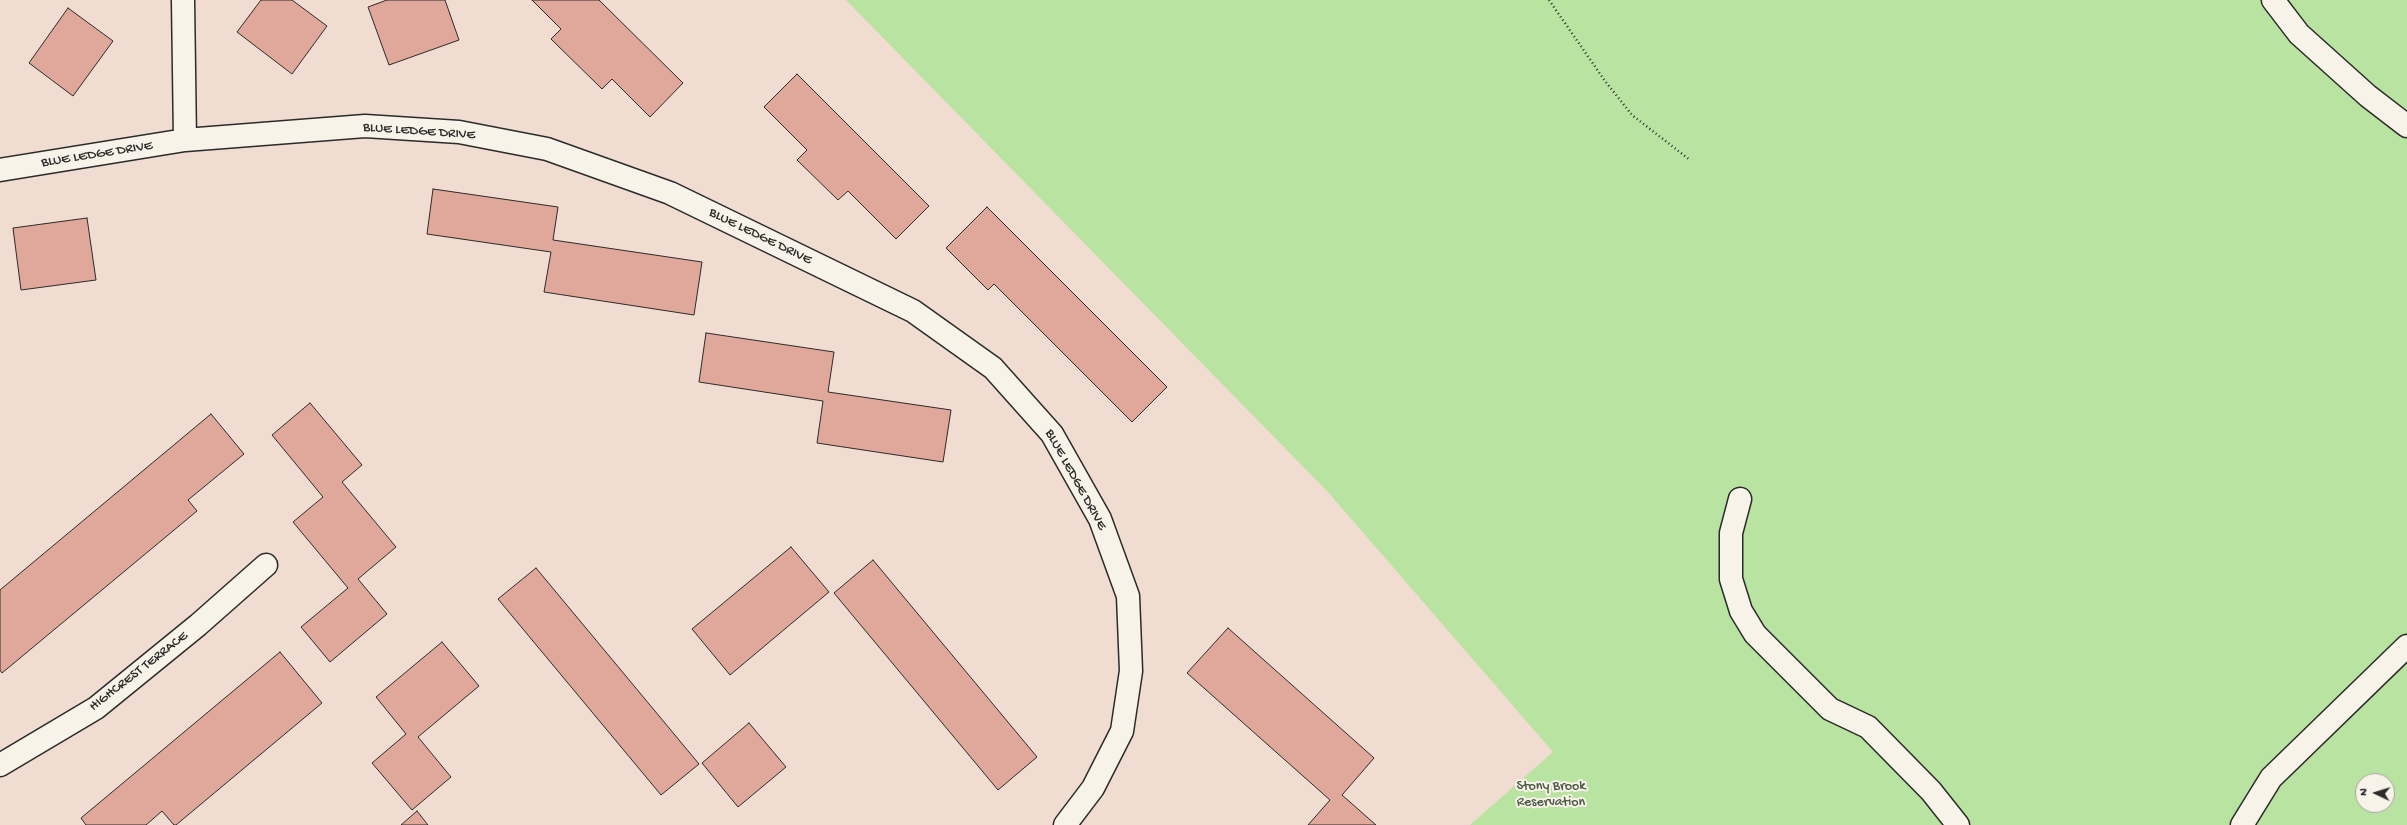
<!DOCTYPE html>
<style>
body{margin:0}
#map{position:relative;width:2407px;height:825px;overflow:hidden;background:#f0dcd1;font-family:"Gochi Hand",sans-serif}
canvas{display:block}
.north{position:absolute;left:2355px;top:773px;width:40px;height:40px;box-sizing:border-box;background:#f7f3e8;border:1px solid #a5a39c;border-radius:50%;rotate:274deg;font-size:11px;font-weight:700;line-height:16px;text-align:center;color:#2b2b2b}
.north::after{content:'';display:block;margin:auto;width:14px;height:18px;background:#2b2b2b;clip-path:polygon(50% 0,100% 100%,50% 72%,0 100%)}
</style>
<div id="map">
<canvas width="2407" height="825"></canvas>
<div class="north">N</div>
</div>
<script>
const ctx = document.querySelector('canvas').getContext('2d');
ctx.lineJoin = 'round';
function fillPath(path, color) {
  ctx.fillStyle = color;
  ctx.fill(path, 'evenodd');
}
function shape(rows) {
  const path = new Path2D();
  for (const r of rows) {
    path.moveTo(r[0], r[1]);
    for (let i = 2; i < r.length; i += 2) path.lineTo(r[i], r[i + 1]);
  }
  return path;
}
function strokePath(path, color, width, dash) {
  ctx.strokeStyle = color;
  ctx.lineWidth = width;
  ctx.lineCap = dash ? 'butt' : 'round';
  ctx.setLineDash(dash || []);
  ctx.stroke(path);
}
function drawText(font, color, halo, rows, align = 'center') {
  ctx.font = font + ' "Gochi Hand",sans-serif';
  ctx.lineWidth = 4;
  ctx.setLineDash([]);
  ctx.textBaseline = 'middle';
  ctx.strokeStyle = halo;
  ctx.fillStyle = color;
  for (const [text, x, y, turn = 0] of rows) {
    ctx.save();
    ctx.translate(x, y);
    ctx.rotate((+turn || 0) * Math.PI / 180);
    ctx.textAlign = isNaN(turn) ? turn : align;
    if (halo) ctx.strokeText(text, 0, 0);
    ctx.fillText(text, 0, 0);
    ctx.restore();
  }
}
fillPath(shape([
 [846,0,2407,0,2407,825,1470,825,1553,752,1328,492],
 [2363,781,2387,781,2387,805,2363,805]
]), '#b9e3a0');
const building = shape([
 [261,0,292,0,327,26,292,74,237,32,261,0],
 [387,0,445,0,459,40,389,65,368,7,387,0],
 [532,0,599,0,683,83,650,117,612,79,602,89,551,39,561,29,532,0],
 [68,8,113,41,73,96,29,63,68,8],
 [797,74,929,206,896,239,848,191,838,200,797,160,807,150,764,107,797,74],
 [433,189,558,207,553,240,702,262,694,315,544,292,551,252,427,234,433,189],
 [987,207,1167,387,1132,422,994,284,988,290,946,248,987,207],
 [87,218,96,280,21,290,13,228,87,218],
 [706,333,834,352,828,392,951,410,943,462,817,443,823,401,699,382,706,333],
 [310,403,362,465,342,482,396,547,358,579,387,614,330,662,301,627,348,588,293,522,323,497,272,435,310,403],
 [211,414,244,454,188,500,197,511,2,673,0,670,0,590,211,414],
 [791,547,829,592,730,675,692,629,791,547],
 [873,560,1037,757,998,790,834,593,873,560],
 [536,568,699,764,661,795,498,599,536,568],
 [1228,628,1374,758,1342,795,1376,825,1308,825,1330,800,1187,673,1228,628],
 [442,642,479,686,418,737,451,777,412,810,372,763,406,734,376,697,442,642],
 [280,652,322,703,176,825,174,825,162,811,146,825,86,825,81,818,280,652],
 [749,723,786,767,738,807,702,763,749,723],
 [417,811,428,825,401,825,417,811]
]);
fillPath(building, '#e0a89a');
strokePath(building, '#2b2b2b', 1);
const service = shape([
 [2273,0,2299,34,2368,96,2407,126],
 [1740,499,1731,533,1731,579,1741,611,1755,634,1830,709,1868,727,1931,791,1958,825],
 [2242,825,2271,778,2407,646]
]);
const minor = shape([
 [183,0,185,140],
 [0,170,185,140,365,126,459,132,547,149,670,193,913,311,993,368,1052,434,1100,519,1128,596,1131,671,1122,731,1093,788,1065,825],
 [0,765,96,708,198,625,266,565]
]);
strokePath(service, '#2b2b2b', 25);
strokePath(minor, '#2b2b2b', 25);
strokePath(shape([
 [1549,0,1605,81,1632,115,1690,160]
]), '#2b2b2b', 2.5, [1, 3]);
strokePath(service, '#f7f3e8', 22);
strokePath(minor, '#f7f3e8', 22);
drawText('14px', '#2b2b2b', '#f7f3e8', [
 ["BLUE LEDGE DRIVE",419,132,4],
 ["BLUE LEDGE DRIVE",97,155,-9],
 ["BLUE LEDGE DRIVE",760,237,26],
 ["BLUE LEDGE DRIVE",1075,480,61],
 ["HIGHCREST TERRACE",139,672,-38]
]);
drawText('14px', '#4e5948', '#f7f3e8', [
 ["Stony Brook",1551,787],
 ["Reservation",1551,803]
]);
</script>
